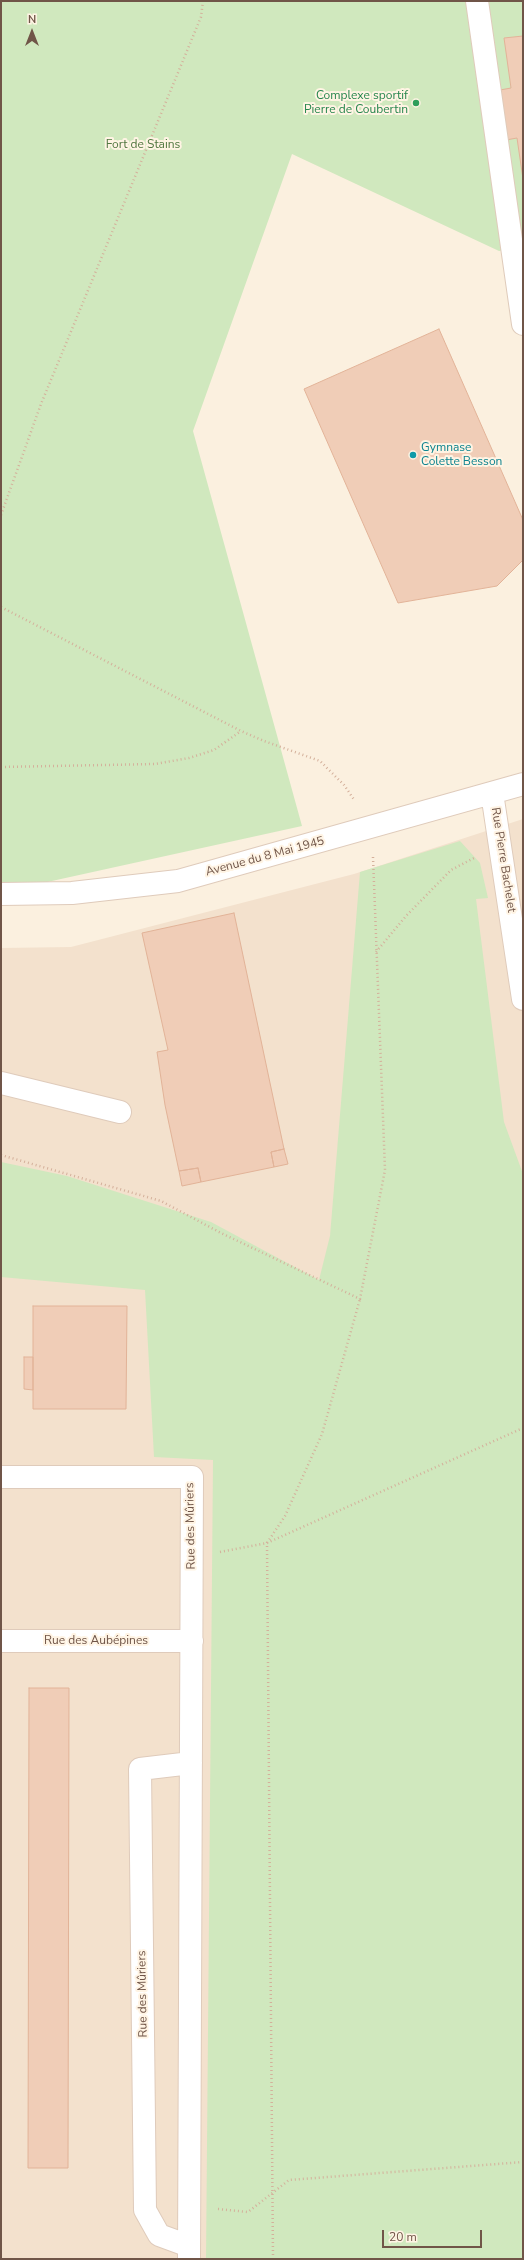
<!DOCTYPE html>
<meta charset="utf-8">
<style>
body{margin:0}
#map{position:relative;width:524px;height:2260px;overflow:hidden;background:#fbf0df;font-family:"Nunito Sans",sans-serif}
canvas{display:block}
.frame{position:absolute;inset:0;border:2px solid #705548;pointer-events:none}
.north{position:absolute;left:12px;top:12px;width:40px;height:40px;-webkit-text-stroke:3px #fff4e4;paint-order:stroke;rotate:0deg;font-size:11px;font-weight:700;line-height:16px;text-align:center;color:#705548}
.north::after{content:'';display:block;margin:auto;width:14px;height:18px;background:#705548;clip-path:polygon(50% 0,100% 100%,50% 72%,0 100%)}
.scale{position:absolute;left:382px;top:2230px;width:100px;height:18px;box-sizing:border-box;border:2px solid #705548;border-top:0;padding-left:5px;font-size:12px;line-height:14px;white-space:nowrap;color:#705548;-webkit-text-stroke:3px #fff4e4;paint-order:stroke}
</style>
<div id="map">
<canvas width="524" height="2260"></canvas>
<div class="frame"></div>
<div class="north">N</div>
<div class="scale">20 m</div>
</div>
<script>
const ctx = document.querySelector('canvas').getContext('2d');
ctx.lineJoin = 'round';
function fillPath(path, color) {
  ctx.fillStyle = color;
  ctx.fill(path, 'evenodd');
}
function shape(rows) {
  const path = new Path2D();
  for (const r of rows) {
    path.moveTo(r[0], r[1]);
    for (let i = 2; i < r.length; i += 2) path.lineTo(r[i], r[i + 1]);
  }
  return path;
}
function strokePath(path, color, width, dash) {
  ctx.strokeStyle = color;
  ctx.lineWidth = width;
  ctx.lineCap = dash ? 'butt' : 'round';
  ctx.setLineDash(dash || []);
  ctx.stroke(path);
}
function drawText(font, color, halo, rows, align = 'center') {
  ctx.font = font + ' "Nunito Sans",sans-serif';
  ctx.lineWidth = 4;
  ctx.setLineDash([]);
  ctx.textBaseline = 'middle';
  ctx.strokeStyle = halo;
  ctx.fillStyle = color;
  for (const [text, x, y, turn = 0] of rows) {
    ctx.save();
    ctx.translate(x, y);
    ctx.rotate((+turn || 0) * Math.PI / 180);
    ctx.textAlign = isNaN(turn) ? turn : align;
    if (halo) ctx.strokeText(text, 0, 0);
    ctx.fillText(text, 0, 0);
    ctx.restore();
  }
}
fillPath(shape([
 [523,819,523,2259,1,2259,1,948,71,947,354,874]
]), '#f3e1cd');
fillPath(shape([
 [1,1,523,1,523,247,499,251,292,154,193,431,302,826,20,888,1,884],
 [460,841,480,863,488,898,476,899,504,1122,523,1174,523,2259,206,2259,213,1460,154,1457,145,1290,1,1277,1,1162,67,1176,211,1222,319,1280,330,1236,360,872]
]), '#d0e8be');
const building = shape([
 [523,36,523,179,517,138,506,140,500,90,511,88,504,38,523,36],
 [439,329,523,520,523,560,497,586,398,603,304,389,439,329],
 [234,913,284,1149,271,1152,274,1167,201,1182,198,1168,179,1171,165,1105,157,1052,168,1050,142,933,234,913],
 [284,1149,288,1164,274,1167,271,1152,284,1149],
 [198,1168,201,1182,182,1186,179,1171,198,1168],
 [33,1306,127,1306,126,1409,33,1409,33,1306],
 [24,1357,33,1357,33,1390,24,1389,24,1357],
 [29,1688,69,1688,68,2168,28,2168,29,1688]
]);
fillPath(building, '#f0cdb7');
strokePath(building, '#e2b398', 1);
const minor = shape([
 [477,1,523,324],
 [492,793,523,999],
 [1,894,72,893,178,881,523,784],
 [1,1083,120,1112],
 [1,1477,192,1477,189,2259],
 [1,1641,192,1641],
 [189,2246,159,2235,145,2210,140,1769,191,1763]
]);
strokePath(minor, '#dfcbbb', 24);
strokePath(shape([
 [1,515,41,404,201,17,203,1],
 [1,607,241,731,264,741,320,761,344,785,355,801],
 [1,767,155,764,189,758,214,750,241,731],
 [376,952,406,916,451,870,474,858],
 [1,1155,161,1201,221,1233,360,1299,385,1170,373,857],
 [220,1552,267,1543,285,1516,322,1434,360,1299],
 [218,2209,248,2212,289,2180,523,2162],
 [273,2259,267,1543,523,1428]
]), '#d4b09b', 2.5, [1, 3]);
strokePath(minor, '#fff', 22);
for (const [x, y, r, color] of [
 [416,103,4,"#2e9e5b"],
 [413,455,4,"#0f9aa8"]
]) {
  const dot = new Path2D();
  dot.arc(x, y, r, 0, 2 * Math.PI);
  ctx.fillStyle = color;
  ctx.fill(dot);
  strokePath(dot, '#fff4e4', 1.5);
}
drawText('12px', '#27864d', '#fff4e4', [
 ["Complexe sportif",408,96],
 ["Pierre de Coubertin",408,110]
], 'right');
drawText('12px', '#517740', '#fff4e4', [
 ["Fort de Stains",143,145]
]);
drawText('12px', '#0d838f', '#fff4e4', [
 ["Gymnase",421,448],
 ["Colette Besson",421,462]
], 'left');
drawText('12px', '#705548', '#fff4e4', [
 ["Avenue du 8 Mai 1945",265,857,-15],
 ["Rue Pierre Bachelet",503,860,81],
 ["Rue des Mûriers",191,1526,-91],
 ["Rue des Aubépines",96,1641],
 ["Rue des Mûriers",143,1994,-91]
]);
</script>
